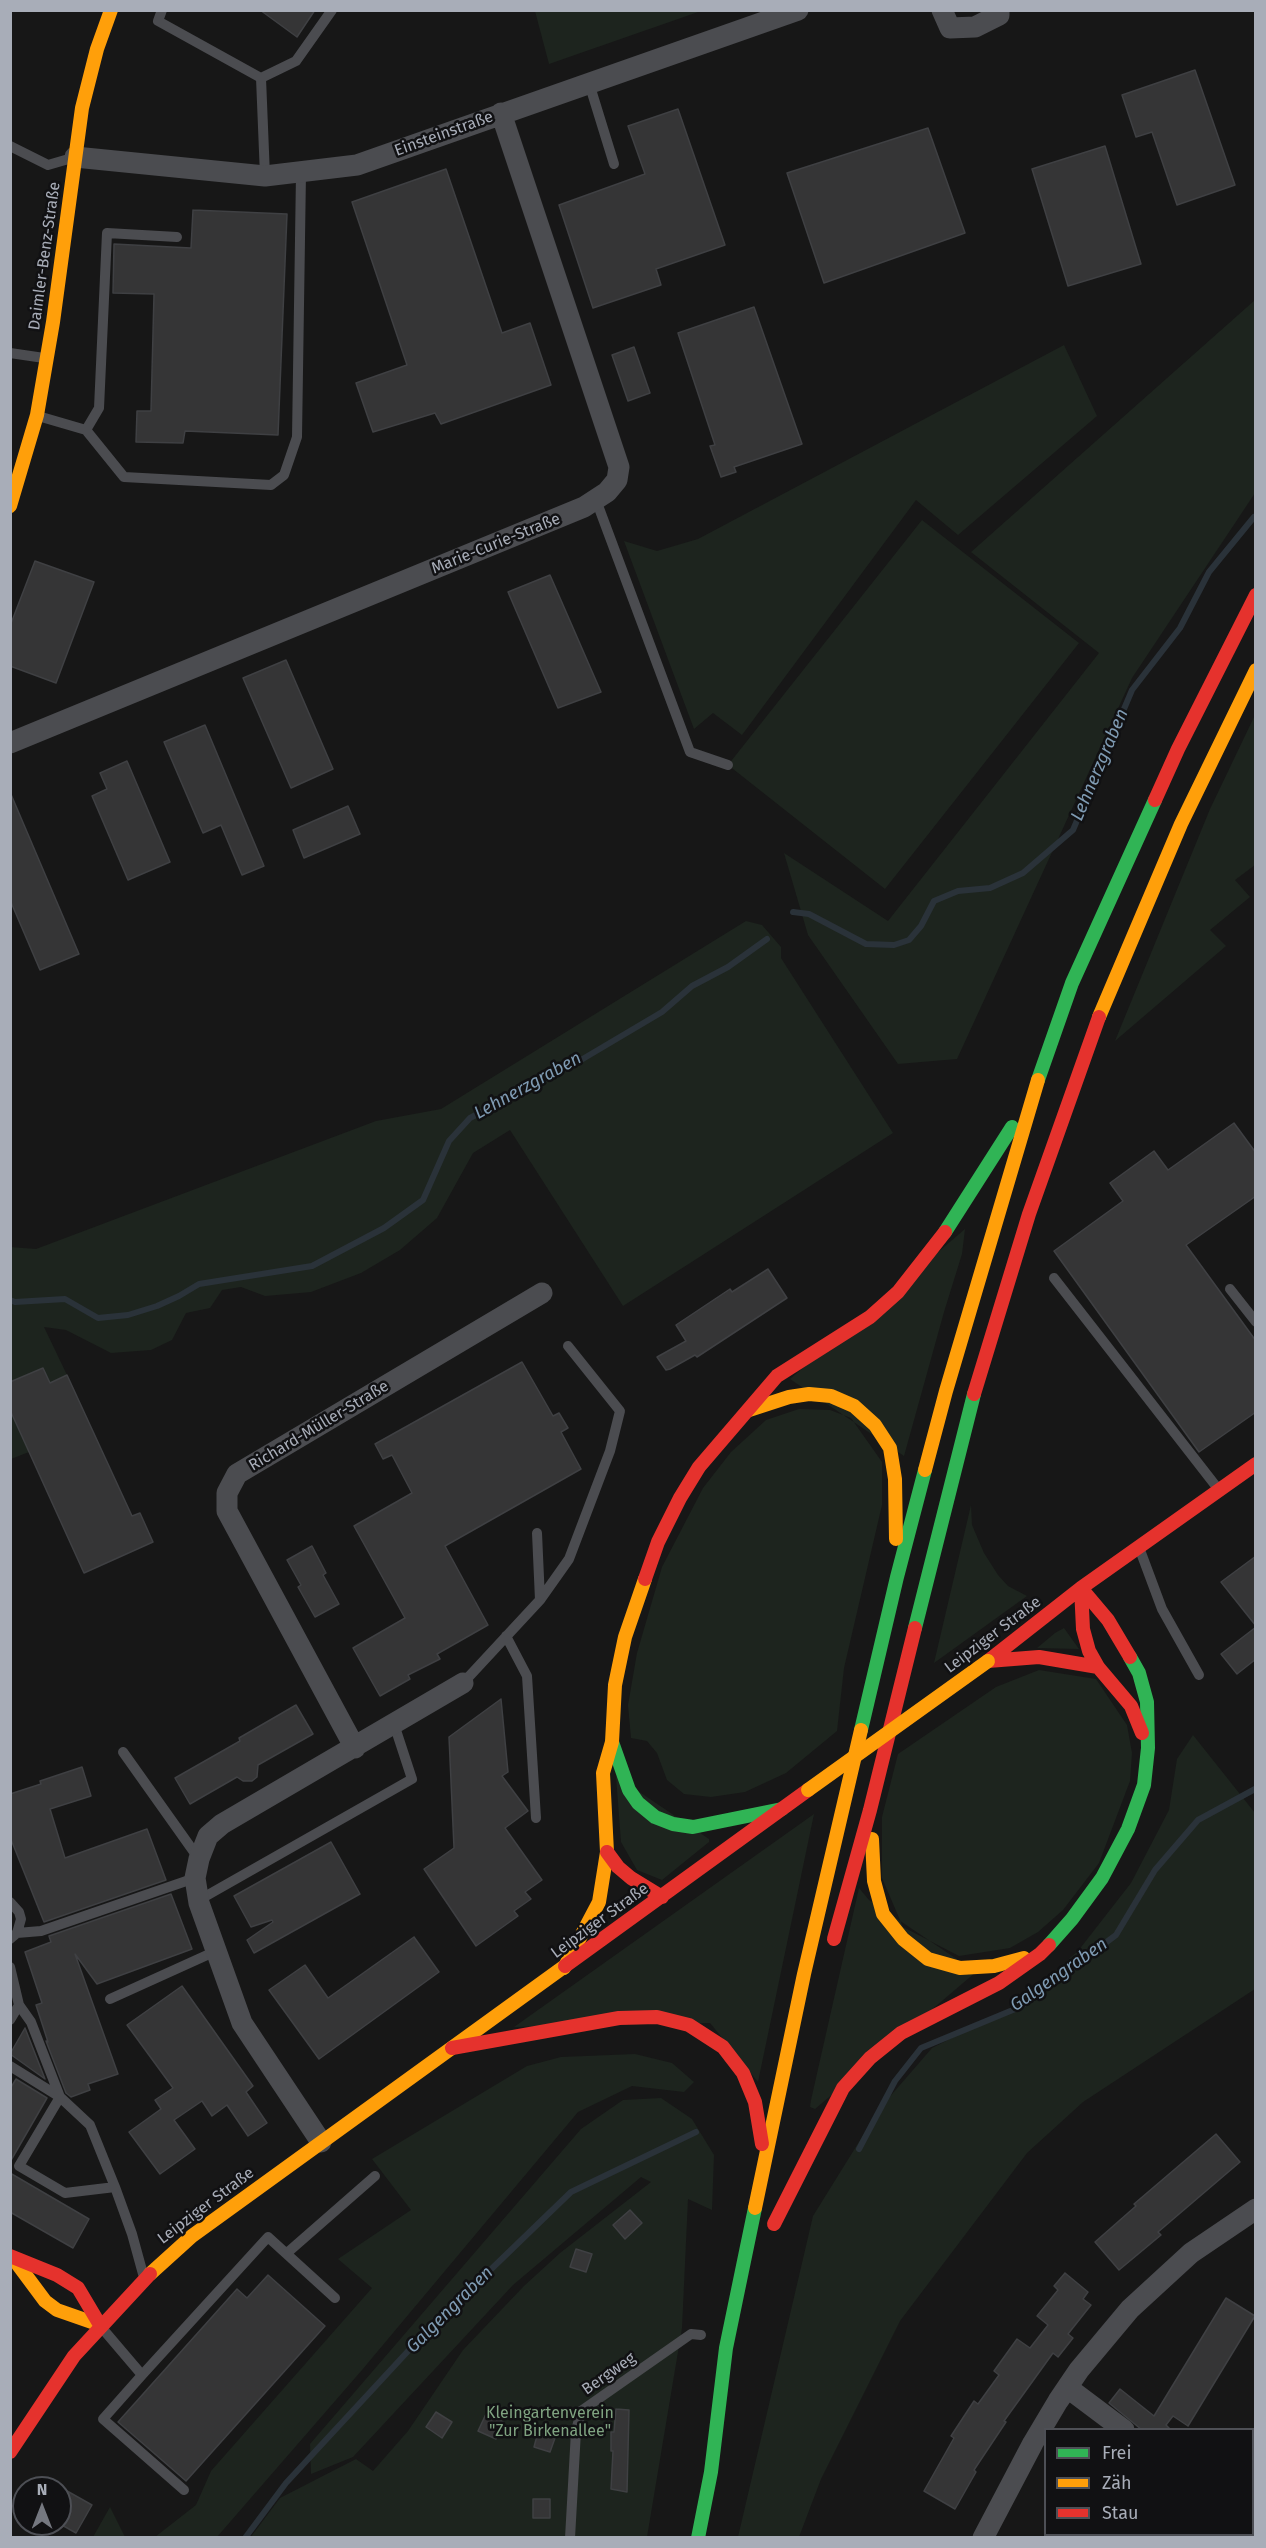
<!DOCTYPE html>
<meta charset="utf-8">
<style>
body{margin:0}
#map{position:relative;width:1266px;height:2548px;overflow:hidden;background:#171717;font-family:"Fira Sans",sans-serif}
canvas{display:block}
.frame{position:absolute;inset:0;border:12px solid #a8adb8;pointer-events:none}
.legend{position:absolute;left:1044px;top:2428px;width:210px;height:108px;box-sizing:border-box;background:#111113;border:2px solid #4d4f55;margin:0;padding:8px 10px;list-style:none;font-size:18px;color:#a8adb8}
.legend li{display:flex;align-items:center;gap:12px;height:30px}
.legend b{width:30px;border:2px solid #4d4f55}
.north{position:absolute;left:12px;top:2476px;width:60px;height:60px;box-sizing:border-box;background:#111113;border:2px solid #4d4f55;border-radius:50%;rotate:0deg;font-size:16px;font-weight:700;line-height:24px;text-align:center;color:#a8adb8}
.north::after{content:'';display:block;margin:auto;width:21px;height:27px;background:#757880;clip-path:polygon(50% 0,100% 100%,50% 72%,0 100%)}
</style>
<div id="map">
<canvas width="1266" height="2548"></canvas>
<div class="frame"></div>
<ul class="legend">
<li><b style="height:8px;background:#30b455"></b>Frei</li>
<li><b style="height:8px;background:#ff9f0a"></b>Zäh</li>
<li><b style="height:8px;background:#e5322d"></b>Stau</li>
</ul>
<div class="north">N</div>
</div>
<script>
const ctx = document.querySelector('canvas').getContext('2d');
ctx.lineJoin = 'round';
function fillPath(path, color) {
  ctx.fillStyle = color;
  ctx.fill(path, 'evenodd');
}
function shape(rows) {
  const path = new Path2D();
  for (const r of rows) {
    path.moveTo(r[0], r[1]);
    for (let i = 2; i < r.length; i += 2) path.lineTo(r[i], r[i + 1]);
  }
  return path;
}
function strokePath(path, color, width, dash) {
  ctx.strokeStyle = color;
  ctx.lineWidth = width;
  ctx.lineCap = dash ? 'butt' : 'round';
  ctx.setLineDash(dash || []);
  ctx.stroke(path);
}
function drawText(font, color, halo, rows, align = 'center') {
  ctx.font = font + ' "Fira Sans",sans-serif';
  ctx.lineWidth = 5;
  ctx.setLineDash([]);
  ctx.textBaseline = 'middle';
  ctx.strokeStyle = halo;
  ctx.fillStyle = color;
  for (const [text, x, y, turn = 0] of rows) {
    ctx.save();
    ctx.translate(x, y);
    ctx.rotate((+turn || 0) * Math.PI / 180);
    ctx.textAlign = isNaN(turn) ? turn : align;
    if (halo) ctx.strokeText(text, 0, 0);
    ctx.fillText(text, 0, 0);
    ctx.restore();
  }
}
fillPath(shape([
 [535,11,535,10,701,11,549,64],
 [1255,300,1255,493,1132,678,957,1059,898,1064,808,935,784,853,888,921,1099,653,971,552],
 [1064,345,1097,416,958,535,916,500,742,735,713,713,694,729,624,541,657,551,698,539],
 [922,520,1079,643,885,889,728,765],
 [1255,715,1255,865,1235,880,1250,897,1210,930,1226,946,1115,1041,1210,809],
 [746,921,762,925,781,947,781,958,893,1133,623,1306,510,1130,473,1153,437,1218,400,1250,361,1273,311,1292,265,1296,241,1287,222,1290,210,1308,186,1313,172,1340,151,1350,111,1353,66,1330,44,1327,67,1375,50,1383,11,1382,10,1247,36,1249,376,1121,441,1109],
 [965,1229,962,1254,944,1312,904,1456,790,1379],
 [799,1409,830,1410,851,1418,882,1462,882,1505,844,1668,837,1731,786,1773,745,1792,711,1797,684,1794,667,1780,657,1753,647,1741,631,1738,628,1705,637,1653,662,1567,703,1488,731,1452,766,1420],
 [10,1410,29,1452,11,1459,10,1459],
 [971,1505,972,1525,984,1553,998,1575,1008,1586,1027,1596,934,1663],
 [1064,1628,1079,1649,1037,1648,1055,1633],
 [1039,1670,1096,1679,1127,1725,1132,1753,1130,1781,1099,1863,1063,1910,1038,1932,1010,1948,959,1956,903,1927,882,1878,882,1817,898,1754,996,1687],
 [1193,1735,1255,1813,1255,1989,1083,2102,1027,2153,900,2321,821,2479,799,2537,738,2537,813,2216,880,2108,932,2048,1015,2006,1078,1951,1131,1883,1169,1810,1177,1759],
 [616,1776,709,1839,709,1842,662,1880,637,1870,621,1842],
 [814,1814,758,2082,710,2023,514,2027],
 [859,1888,869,1900,976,1972,815,2109,810,2107,811,2100],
 [635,2054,672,2063,694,2082,684,2092,632,2086,578,2112,362,2370,217,2537,155,2537,196,2505,211,2471,372,2288,338,2259,411,2210,372,2159,527,2066,561,2057],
 [661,2098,692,2119,714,2155,712,2210,688,2199,682,2328,647,2537,250,2538,280,2498,356,2459,373,2471,408,2431,463,2350,524,2286,560,2253,651,2182,641,2177,513,2285,353,2457,311,2474,310,2444,581,2129,623,2100],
 [110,2507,125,2537,93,2537]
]), '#1d241e');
strokePath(shape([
 [793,912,809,914,866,944,894,945,909,940,921,926,934,901,958,891,990,888,1023,873,1073,830,1132,690,1180,628,1209,572,1254,517],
 [10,1300,15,1302,65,1299,98,1318,128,1315,157,1306,179,1296,199,1284,312,1266,384,1228,423,1200,449,1141,470,1118,581,1060,662,1012,692,986,728,967,767,939],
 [859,2149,895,2081,921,2048,1020,2007,1116,1935,1155,1870,1198,1820,1255,1789],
 [245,2538,286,2483,422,2336,571,2192,696,2132]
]), '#2a3239', 6);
const building = shape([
 [260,10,315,10,297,37,260,10],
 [1195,70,1235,185,1177,205,1152,132,1136,137,1122,95,1195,70],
 [678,109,725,245,656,269,661,285,593,308,559,205,645,174,628,126,678,109],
 [928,128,965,233,824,283,787,173,928,128],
 [1105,146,1141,264,1068,286,1032,169,1105,146],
 [446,169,502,333,530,323,551,385,441,424,435,413,373,432,356,383,407,365,352,202,446,169],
 [193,210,287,214,278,435,185,431,183,443,136,442,137,411,151,411,154,294,113,293,114,244,191,248,193,210],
 [754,307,802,444,734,467,736,472,721,477,710,446,715,445,678,333,754,307],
 [634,347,650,393,628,401,612,355,634,347],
 [35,561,94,582,56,683,10,666,10,626,35,561],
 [550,575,601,692,558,708,508,592,550,575],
 [286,660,333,769,291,788,243,678,286,660],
 [205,725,264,866,242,875,221,825,203,833,164,742,205,725],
 [127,761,170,862,128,880,92,796,107,789,100,773,127,761],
 [10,792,79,954,40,970,10,900,10,792],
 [348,806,360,834,304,858,293,830,348,806],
 [1234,1123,1256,1153,1256,1196,1186,1245,1256,1341,1256,1412,1199,1452,1054,1251,1123,1201,1110,1183,1154,1151,1168,1170,1234,1123],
 [768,1269,787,1298,697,1357,695,1355,670,1369,666,1370,657,1357,686,1341,676,1325,730,1289,732,1292,768,1269],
 [522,1362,553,1416,559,1413,568,1428,561,1432,581,1469,445,1546,488,1625,437,1654,440,1659,408,1675,410,1679,380,1696,353,1648,405,1618,354,1526,412,1493,392,1455,383,1459,375,1444,522,1362],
 [43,1368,50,1383,67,1375,132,1516,140,1513,153,1542,84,1573,10,1410,10,1382,43,1368],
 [312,1546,326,1573,323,1575,339,1604,315,1617,298,1587,301,1585,287,1560,312,1546],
 [1256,1556,1256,1626,1221,1582,1256,1556],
 [1256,1627,1256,1659,1237,1674,1221,1654,1256,1627],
 [501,1699,508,1772,502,1776,528,1811,505,1828,542,1880,525,1892,531,1899,514,1911,518,1916,476,1946,424,1869,454,1848,449,1737,501,1699],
 [296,1705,313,1734,258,1765,257,1777,252,1781,243,1781,237,1777,190,1804,175,1778,240,1741,239,1738,296,1705],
 [82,1767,91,1796,50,1809,65,1858,147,1829,166,1880,44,1922,10,1837,10,1794,41,1784,40,1781,82,1767],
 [331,1842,360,1894,254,1953,247,1940,273,1922,272,1920,251,1927,234,1896,331,1842],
 [171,1894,192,1949,97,1984,75,1954,118,2074,88,2084,90,2090,71,2097,66,2093,46,2041,48,2042,36,2005,42,2003,25,1952,51,1942,49,1936,171,1894],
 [414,1937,439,1972,319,2059,269,1990,305,1965,328,1998,414,1937],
 [182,1986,253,2086,246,2092,267,2123,248,2136,227,2105,212,2116,202,2101,174,2120,195,2149,160,2174,129,2132,161,2109,155,2100,173,2088,127,2025,182,1986],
 [25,2028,45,2079,10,2054,25,2028],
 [16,2079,47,2098,10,2162,10,2089,16,2079],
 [1216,2134,1240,2162,1158,2232,1161,2235,1119,2270,1095,2242,1136,2206,1134,2204,1216,2134],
 [10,2173,89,2219,73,2248,10,2212,10,2173],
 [630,2210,642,2223,625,2239,613,2225,630,2210],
 [576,2249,592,2254,586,2272,570,2267,576,2249],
 [1065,2273,1088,2292,1083,2299,1091,2305,1068,2334,1073,2338,1058,2357,1053,2353,1004,2421,1006,2422,974,2470,976,2472,955,2509,924,2491,954,2438,951,2436,974,2401,978,2404,999,2375,994,2371,1017,2339,1030,2348,1048,2325,1037,2316,1058,2290,1054,2286,1065,2273],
 [268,2275,325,2326,186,2481,118,2422,237,2289,247,2298,268,2275],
 [1226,2298,1255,2316,1188,2426,1173,2416,1166,2425,1171,2430,1142,2430,1109,2403,1120,2389,1154,2416,1226,2298],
 [616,2409,629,2410,627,2492,611,2489,613,2451,611,2451,611,2432,614,2432,616,2409],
 [436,2412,452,2422,442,2438,426,2427,436,2412],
 [486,2414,503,2422,496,2439,478,2431,486,2414],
 [538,2432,555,2438,550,2452,534,2447,538,2432],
 [60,2487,92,2505,76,2533,60,2524,60,2487],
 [533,2499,550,2499,550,2518,533,2518,533,2499]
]);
fillPath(building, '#353536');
strokePath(building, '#3f4043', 1.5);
strokePath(shape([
 [162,10,158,21,261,78],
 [261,78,296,61,332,10],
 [261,78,265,176],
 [589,83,614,164],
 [10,146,48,165,72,158],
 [10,353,44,358],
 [38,416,86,430,124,477,271,485,284,475,297,437,301,173],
 [86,430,99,408,107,233,177,237],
 [596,500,690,752,728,765],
 [1054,1278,1219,1490],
 [1230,1289,1256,1322],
 [1140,1550,1162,1609,1199,1675],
 [540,1600,569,1559,610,1451,620,1411,568,1346],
 [506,1636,527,1676,536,1818],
 [463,1683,540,1600,537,1533],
 [123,1752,199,1859],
 [199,1900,412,1779,394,1724],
 [10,1902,19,1912,21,1919,17,1933,10,1939],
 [17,1933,41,1931,195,1878],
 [10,1967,19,2005,10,2020],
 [110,1999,216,1951],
 [19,2005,31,2022,60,2097],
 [10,2066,60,2097],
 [115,2187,65,2193,19,2166,60,2097,90,2125,115,2187,132,2234,143,2274],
 [287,2253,375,2176],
 [102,2328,142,2375,103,2419,184,2490],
 [142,2375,268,2237,335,2298],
 [570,2538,576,2431,581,2411,691,2334,701,2335]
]), '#4b4c50', 10);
strokePath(shape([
 [942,10,950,28,975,27,999,15,999,10],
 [75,157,265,176,357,165,798,10],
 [10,743,584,507,607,492,617,480,619,467,501,113],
 [355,1748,227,1511,227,1493,237,1474,542,1293],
 [321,2142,242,2023,199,1903,195,1878,199,1859,208,1836,222,1824,463,1683],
 [1068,2388,1124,2430],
 [983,2538,1033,2443,1058,2401,1079,2370,1130,2309,1191,2253,1256,2209]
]), '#4b4c50', 21);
strokePath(shape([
 [1038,1080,1072,983,1155,800],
 [945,1232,1012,1127],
 [915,1628,974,1394],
 [861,1730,897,1577,925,1470],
 [612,1742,629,1790,638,1803,655,1817,673,1824,693,1827,782,1809],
 [1049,1945,1072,1919,1102,1878,1128,1829,1144,1785,1148,1748,1147,1702,1139,1673,1130,1657],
 [698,2538,711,2472,726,2348,755,2208]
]), '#30b455', 14);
strokePath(shape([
 [10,506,37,415,53,322,82,108,97,49,111,10],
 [1099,1017,1181,824,1256,670],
 [749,1410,789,1397,809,1394,831,1396,854,1406,875,1425,890,1448,895,1479,896,1539],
 [925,1470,946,1391,1038,1080],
 [872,1839,874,1881,883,1914,903,1939,928,1959,960,1968,994,1966,1024,1958],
 [564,1968,599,1902,607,1852,603,1773,612,1742,615,1685,625,1637,645,1579],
 [755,2208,804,1974,861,1730],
 [13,2258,45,2301,57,2310,100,2325],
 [150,2274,192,2236,565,1966]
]), '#ff9f0a', 14);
strokePath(shape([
 [1155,800,1178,749,1256,595],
 [974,1394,1029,1214,1099,1017],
 [645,1579,658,1542,680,1498,699,1467,777,1376,870,1317,898,1292,945,1232],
 [1081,1588,1083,1629,1089,1651,1098,1667,1131,1706,1142,1733],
 [1081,1588,1108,1620,1130,1657],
 [988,1661,1081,1588,1256,1464],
 [988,1661,1039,1657,1098,1667],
 [607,1852,618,1867,631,1878,662,1897],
 [834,1939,870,1810,915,1628],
 [565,1966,808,1790],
 [452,2048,619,2018,657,2017,689,2025,723,2047,743,2073,755,2102,762,2144],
 [774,2224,843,2088,870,2058,901,2033,999,1983,1040,1954,1049,1945],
 [10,2256,57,2275,78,2288,100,2325],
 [10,2452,74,2356,150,2274]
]), '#e5322d', 14);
strokePath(shape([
 [808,1790,988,1661]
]), '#ff9f0a', 14);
drawText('16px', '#a8adb8', '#111113', [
 ["Einsteinstraße",444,134,-20],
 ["Daimler-Benz-Straße",45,256,-82],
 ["Marie-Curie-Straße",496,544,-22],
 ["Richard-Müller-Straße",319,1426,-31],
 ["Leipziger Straße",993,1635,-37],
 ["Leipziger Straße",600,1921,-36],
 ["Leipziger Straße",206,2206,-37],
 ["Bergweg",609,2374,-35]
]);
drawText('16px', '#7fa381', '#111113', [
 ["Kleingartenverein",550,2414],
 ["\"Zur Birkenallee\"",550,2432]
]);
drawText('italic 18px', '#7f9bb3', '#111113', [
 ["Lehnerzgraben",1100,765,-67],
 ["Lehnerzgraben",528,1086,-29],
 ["Galgengraben",1059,1975,-35],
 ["Galgengraben",450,2310,-45]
]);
</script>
